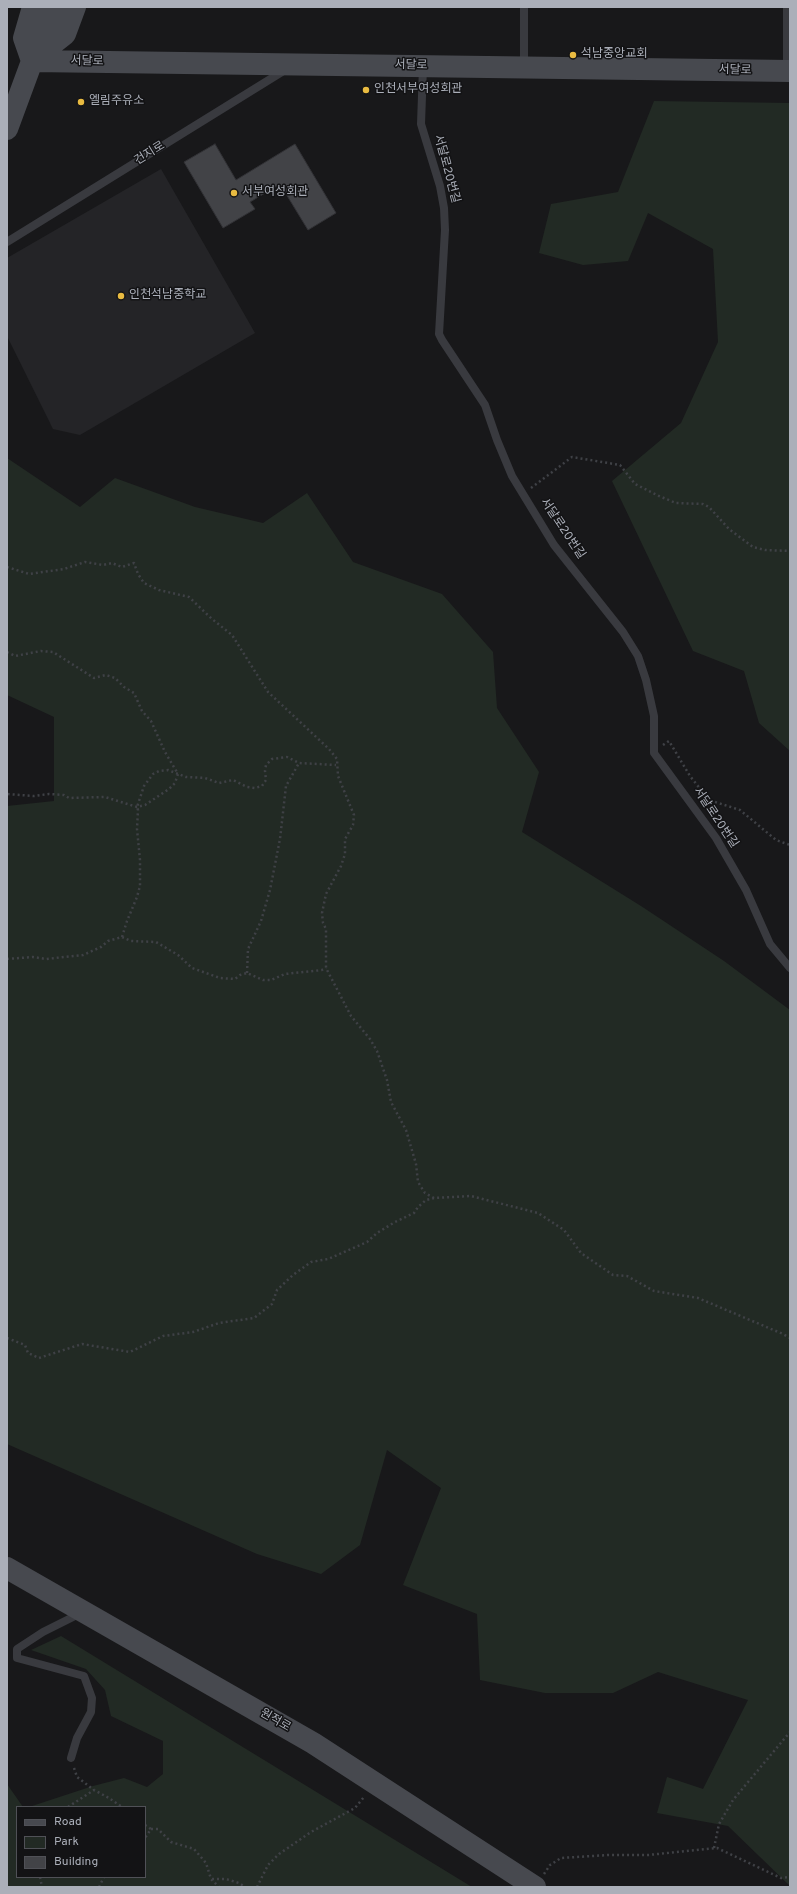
<!DOCTYPE html>
<meta charset="utf-8">
<style>
body{margin:0}
#map{position:relative;width:797px;height:1894px;overflow:hidden;background:#18181a;font-family:Overpass,sans-serif}
canvas{display:block}
.frame{position:absolute;inset:0;border:8px solid #abafb9;pointer-events:none}
.legend{position:absolute;left:16px;top:1806px;width:130px;height:72px;box-sizing:border-box;background:#131315;border:1px solid #505157;margin:0;padding:5px 7px;list-style:none;font-size:12px;color:#abafb9}
.legend li{display:flex;align-items:center;gap:8px;height:20px}
.legend b{width:20px;border:1px solid #505157}
</style>
<div id="map">
<canvas width="797" height="1894"></canvas>
<div class="frame"></div>
<ul class="legend">
<li><b style="height:5px;background:#47494f"></b>Road</li>
<li><b style="height:11px;background:#222a24"></b>Park</li>
<li><b style="height:11px;background:#424347"></b>Building</li>
</ul>
</div>
<script>
const c = document.querySelector('canvas').getContext('2d');
c.lineJoin = 'round';
function paint(path, color) {
  c.fillStyle = color;
  c.fill(path, 'evenodd');
}
function toPath(rows) {
  const path = new Path2D();
  for (const r of rows) {
    path.moveTo(r[0], r[1]);
    for (let i = 2; i < r.length; i += 2) path.lineTo(r[i], r[i + 1]);
  }
  return path;
}
function stroke(path, color, width, dash) {
  c.strokeStyle = color;
  c.lineWidth = width;
  c.lineCap = dash ? 'butt' : 'round';
  c.setLineDash(dash || []);
  c.stroke(path);
}
function label(font, color, halo, rows, align = 'center') {
  c.font = font + ' Overpass,"Noto Sans KR",sans-serif';
  c.lineWidth = 3;
  c.setLineDash([]);
  c.textBaseline = 'middle';
  c.strokeStyle = halo;
  c.fillStyle = color;
  for (const [text, x, y, turn = 0] of rows) {
    c.save();
    c.translate(x, y);
    c.rotate((+turn || 0) * Math.PI / 180);
    c.textAlign = isNaN(turn) ? turn : align;
    if (halo) c.strokeText(text, 0, 0);
    c.fillText(text, 0, 0);
    c.restore();
  }
}
paint(toPath([
 [161,169,255,333,80,435,53,429,7,336,7,258]
]), '#242427');
paint(toPath([
 [654,101,790,103,790,751,759,723,744,671,693,651,612,481,681,423,718,342,713,249,648,213,628,261,583,265,539,253,551,204,618,192],
 [7,458,80,507,115,478,195,507,263,523,307,493,353,562,442,594,493,652,497,708,539,772,522,832,641,906,724,961,790,1010,790,1886,728,1826,657,1813,667,1777,703,1789,748,1700,658,1672,613,1693,545,1693,480,1680,477,1614,403,1585,441,1488,387,1450,360,1545,321,1574,257,1554,7,1444,7,806,54,801,54,717,7,695],
 [61,1636,472,1887,7,1887,7,1784,23,1807,17,1807,17,1877,145,1877,145,1807,29,1807,93,1786,124,1778,147,1787,163,1774,163,1741,111,1716,105,1690,86,1669,31,1650]
]), '#222a24');
const building = toPath([
 [215,144,236,180,295,144,336,213,308,230,280,184,250,202,255,209,223,228,184,162,215,144]
]);
paint(building, '#424347');
stroke(building, '#323236', 1);
stroke(toPath([
 [531,488,572,457,620,465,635,484,659,496,676,503,703,504,709,507,729,529,753,547,765,550,790,551],
 [7,567,29,574,64,569,85,562,103,565,112,563,122,567,134,563,138,574,144,583,159,590,189,597,212,619,232,635,268,692,329,749,337,759,338,776,354,815,353,825,345,839,345,854,341,866,326,894,322,913,323,923,326,929,326,968,351,1016,370,1039,377,1051,387,1080,391,1102,406,1130,416,1164,418,1182,425,1193,434,1198],
 [7,652,15,656,41,651,53,652,94,678,106,675,115,678,124,687,134,693,142,711,151,721,165,752,178,774,175,783,169,789,145,805,137,807,105,797,69,798,64,795,49,794,34,796,7,794],
 [663,745,669,741,690,776,709,800,740,810,776,840,790,845],
 [122,937,127,921,137,897,140,886,140,860,137,829,138,810,137,807,144,786,153,774,159,771,168,770,186,777,205,778,219,783,233,780,247,787,255,788,262,786,266,780,265,771,266,765,272,759,287,757,299,763,336,765],
 [7,959,33,957,46,959,83,955,101,947,108,941,122,937,131,941,156,942,178,955,192,968,220,978,235,979,240,975,247,973,263,980,271,980,285,974,322,970,326,968],
 [247,973,248,949,261,921,270,890,280,839,286,786,299,763],
 [7,1338,25,1345,28,1353,39,1358,82,1344,130,1352,163,1336,193,1332,219,1323,254,1318,272,1304,277,1290,293,1275,311,1262,328,1259,367,1242,377,1233,395,1222,414,1213,418,1207,426,1200,434,1198,471,1196,538,1213,564,1230,581,1253,613,1275,627,1276,654,1291,698,1298,783,1334,790,1338],
 [74,1768,77,1777,94,1790,109,1798,122,1807],
 [68,1807,94,1790],
 [145,1825,151,1829,145,1838],
 [151,1829,158,1829,171,1842,194,1849,206,1863,211,1879,219,1887],
 [714,1848,719,1824,733,1800,790,1732],
 [544,1874,550,1865,561,1858,609,1855,648,1855,717,1848,781,1878,790,1877],
 [40,1877,42,1887],
 [212,1879,226,1879,239,1883,245,1887],
 [99,1887,104,1877],
 [257,1887,268,1865,279,1854,311,1832,355,1808,364,1797]
]), '#3f4146', 2.5, [2, 3]);
stroke(toPath([
 [524,7,524,67],
 [423,67,421,124,440,186,444,208,445,230,439,334,442,340,485,405,497,440,512,476,554,545,623,632,638,656,646,680,654,716,654,753,716,838,746,890,770,944,790,968],
 [787,70,787,7],
 [7,242,285,70],
 [71,1758,77,1738,91,1712,92,1698,84,1676,17,1658,17,1649,43,1632,81,1613]
]), '#393a3f', 8);
stroke(toPath([
 [32,60,65,34,75,7],
 [32,61,790,71],
 [32,61,24,38,33,7],
 [7,129,52,7],
 [7,1568,313,1743,535,1887]
]), '#47494f', 22);
for (const [x, y, r, color] of [
 [573,55,4,"#e9bb41"],
 [366,90,4,"#e9bb41"],
 [81,102,4,"#e9bb41"],
 [234,193,4,"#e9bb41"],
 [121,296,4,"#e9bb41"]
]) {
  const dot = new Path2D();
  dot.arc(x, y, r, 0, 2 * Math.PI);
  c.fillStyle = color;
  c.fill(dot);
  stroke(dot, '#131315', 1.5);
}
label('12px', '#abafb9', '#131315', [
 ["석남중앙교회",581,55],
 ["인천서부여성회관",374,90],
 ["엘림주유소",89,102],
 ["서부여성회관",242,193],
 ["인천석남중학교",129,296]
], 'left');
label('12px', '#abafb9', '#131315', [
 ["서달로",87,62,1],
 ["서달로",411,66,1],
 ["서달로",735,71,1],
 ["건지로",150,154,-32],
 ["서달로20번길",446,169,75],
 ["서달로20번길",562,529,56],
 ["서달로20번길",715,818,56],
 ["원적로",275,1721,30]
]);
</script>
